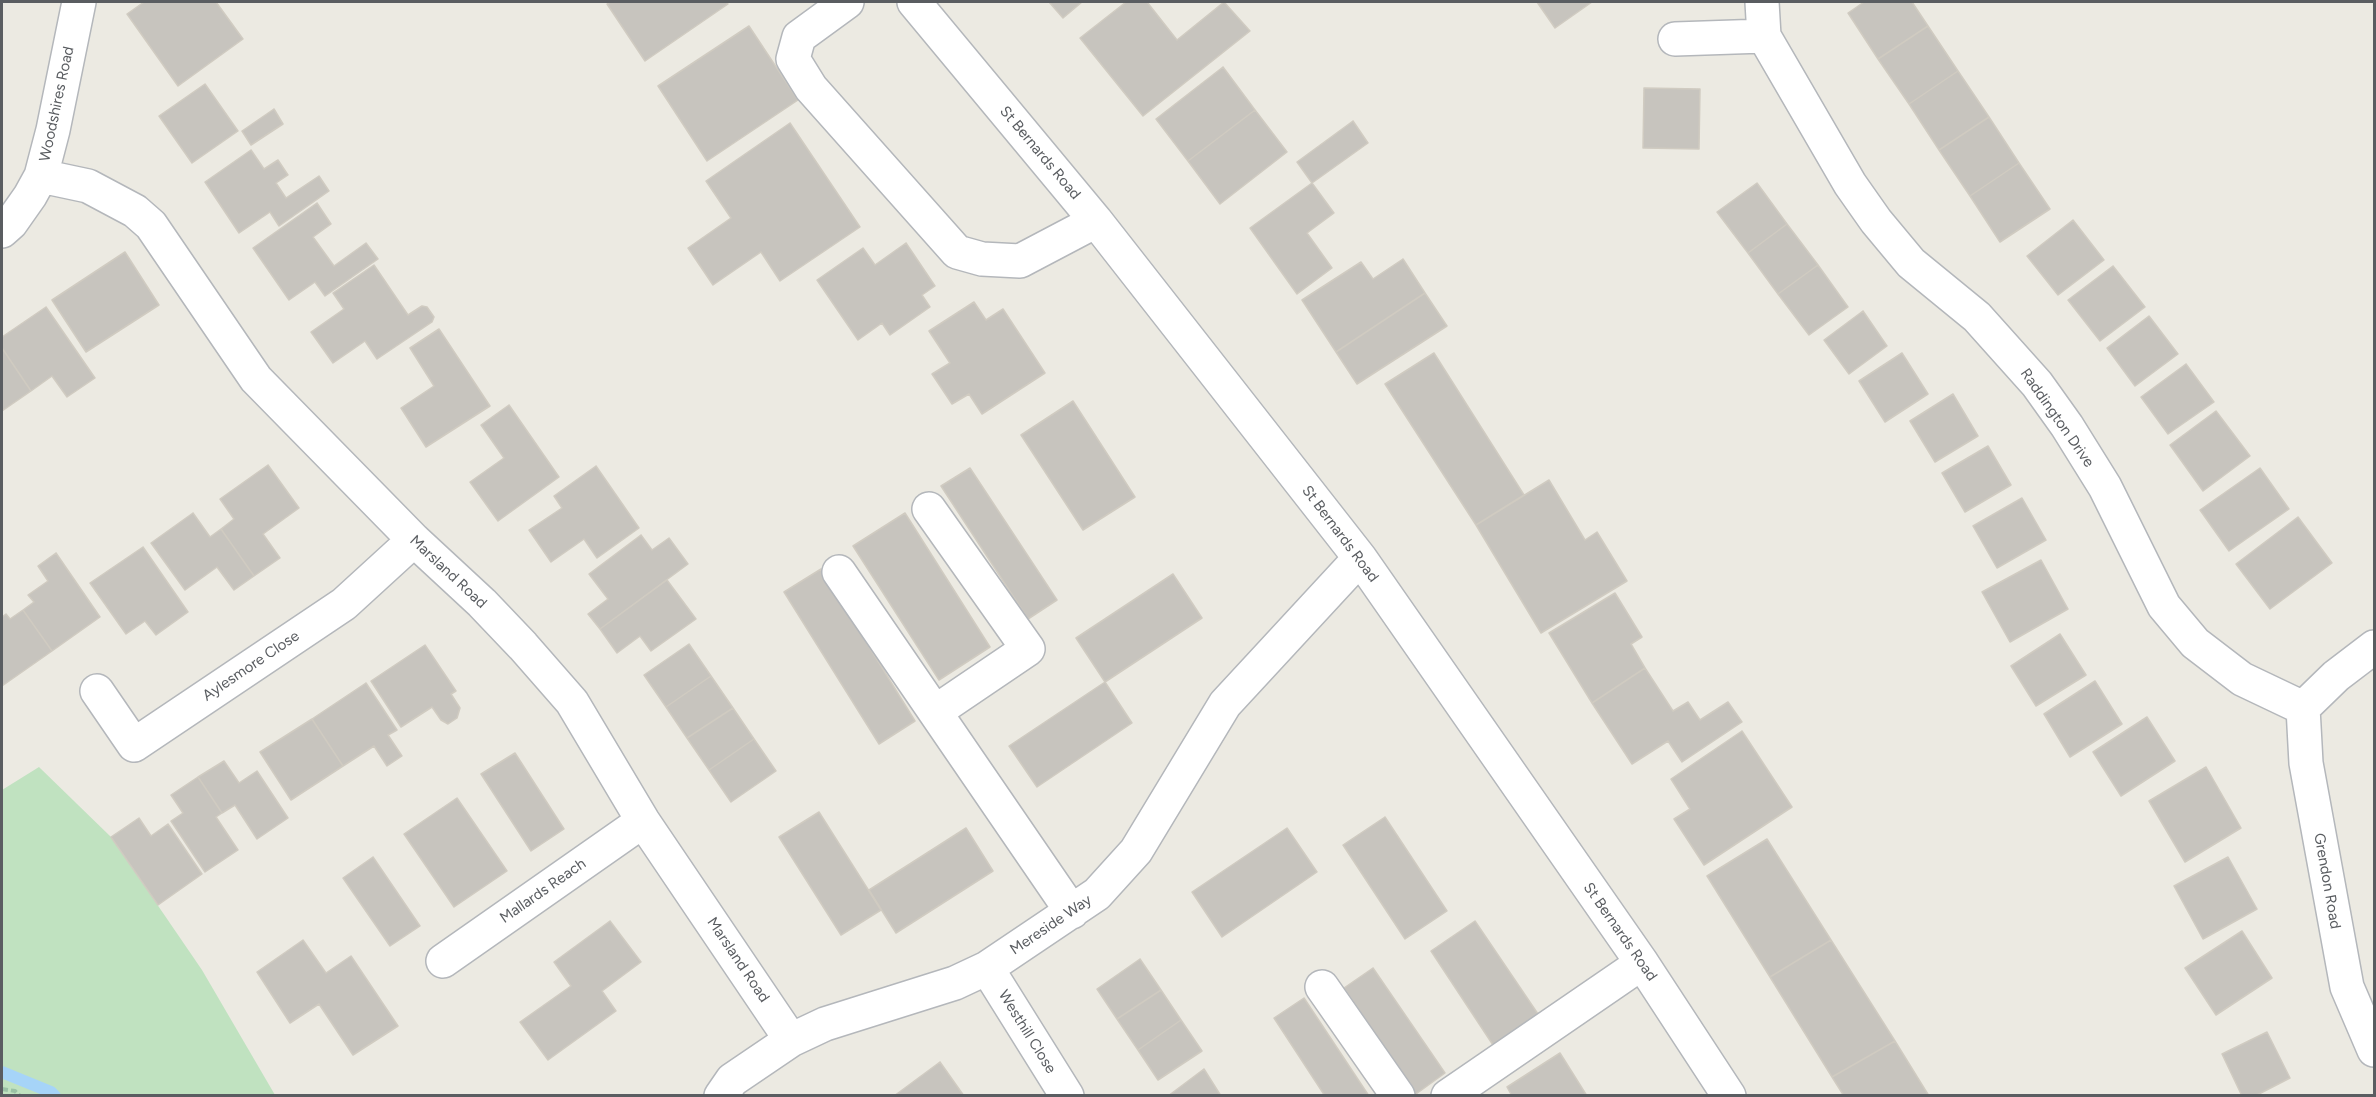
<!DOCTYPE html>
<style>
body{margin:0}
#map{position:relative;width:2376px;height:1097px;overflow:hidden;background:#eceae2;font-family:Figtree,sans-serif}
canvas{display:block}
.frame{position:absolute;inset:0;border:3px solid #5a5d61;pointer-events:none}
</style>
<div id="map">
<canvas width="2376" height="1097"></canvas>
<div class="frame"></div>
</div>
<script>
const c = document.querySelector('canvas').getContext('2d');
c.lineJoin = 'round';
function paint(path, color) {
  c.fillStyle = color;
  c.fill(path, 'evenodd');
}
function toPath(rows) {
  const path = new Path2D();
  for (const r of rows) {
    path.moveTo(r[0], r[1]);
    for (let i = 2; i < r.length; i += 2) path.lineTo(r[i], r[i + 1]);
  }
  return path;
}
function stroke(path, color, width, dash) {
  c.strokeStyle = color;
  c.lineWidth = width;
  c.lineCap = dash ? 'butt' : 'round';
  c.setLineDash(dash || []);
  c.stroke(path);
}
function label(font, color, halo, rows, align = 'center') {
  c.font = font + ' Figtree,sans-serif';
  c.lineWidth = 4.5;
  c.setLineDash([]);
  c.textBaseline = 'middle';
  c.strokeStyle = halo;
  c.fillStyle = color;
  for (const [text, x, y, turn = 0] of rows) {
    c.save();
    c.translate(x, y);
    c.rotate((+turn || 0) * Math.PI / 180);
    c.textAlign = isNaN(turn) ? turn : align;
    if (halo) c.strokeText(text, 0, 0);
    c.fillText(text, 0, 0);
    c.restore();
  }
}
paint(toPath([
 [39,767,111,837,202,970,275,1095,2,1096,2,790]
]), '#c0e2c0');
stroke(toPath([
 [2,1072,51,1092,55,1096]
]), '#a6d4f8', 12);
const building = toPath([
 [144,2,216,2,243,39,178,86,127,14,144,2],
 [610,2,726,2,728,4,645,61,607,4,610,2],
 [1049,2,1082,2,1063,18,1049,2],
 [1126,2,1147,2,1177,40,1224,2,1250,31,1143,116,1080,38,1126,2],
 [1537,2,1592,2,1555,28,1537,2],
 [1864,2,1912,2,1928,26,1878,59,1848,13,1864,2],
 [749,26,798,100,707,161,658,86,749,26],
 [1928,26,1958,71,1909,104,1878,59,1928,26],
 [1223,67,1255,110,1188,161,1156,119,1223,67],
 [1958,71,1989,117,1939,150,1909,104,1958,71],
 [205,84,238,131,192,163,159,116,205,84],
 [1644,88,1700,89,1699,149,1643,148,1644,88],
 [274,109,283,124,251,145,242,131,274,109],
 [1255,110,1287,152,1220,204,1188,161,1255,110],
 [1989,117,2019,163,1970,196,1939,150,1989,117],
 [1353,121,1368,143,1312,183,1297,162,1353,121],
 [790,123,860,227,780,281,761,252,713,285,688,248,731,218,706,181,790,123],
 [251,150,264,169,278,160,288,175,276,183,286,198,319,176,329,191,279,226,270,212,239,233,205,182,251,150],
 [2019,163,2050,209,2000,242,1970,196,2019,163],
 [1312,183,1334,213,1307,233,1332,268,1297,294,1250,228,1312,183],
 [1757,183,1787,224,1748,253,1717,212,1757,183],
 [317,203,331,224,313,237,334,266,366,243,378,259,325,296,315,282,289,300,253,248,317,203],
 [2073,220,2104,260,2058,295,2027,256,2073,220],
 [1787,224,1818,265,1778,294,1748,253,1787,224],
 [906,243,935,286,922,295,930,307,890,335,882,323,858,340,817,280,863,248,875,265,906,243],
 [125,252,159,305,86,352,52,300,125,252],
 [1403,259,1425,293,1336,352,1302,300,1361,262,1373,279,1403,259],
 [374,265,408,315,422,306,427,307,434,317,432,322,377,359,365,341,333,363,311,332,344,309,333,293,374,265],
 [1818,265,1848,307,1809,335,1778,294,1818,265],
 [2113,266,2145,307,2100,341,2068,300,2113,266],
 [1425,293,1447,326,1357,384,1336,352,1425,293],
 [974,302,986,320,1003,309,1045,373,982,414,969,394,952,404,932,374,950,363,929,331,974,302],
 [46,307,95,378,67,397,52,376,31,391,2,348,2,337,46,307],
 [1863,311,1887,346,1849,374,1824,340,1863,311],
 [2149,316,2178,354,2135,386,2107,348,2149,316],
 [439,329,490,406,426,447,401,408,434,386,410,348,439,329],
 [2,348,31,391,2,411,2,348],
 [1434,353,1524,495,1476,525,1385,384,1434,353],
 [1902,353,1928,394,1885,422,1859,381,1902,353],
 [2186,364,2214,402,2168,434,2141,397,2186,364],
 [1953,394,1978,436,1935,462,1910,421,1953,394],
 [1073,401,1135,497,1083,530,1021,435,1073,401],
 [509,405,559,477,498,521,470,482,504,458,481,425,509,405],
 [2216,411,2250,456,2203,491,2170,445,2216,411],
 [1988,446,2011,485,1965,512,1942,473,1988,446],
 [268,465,299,508,263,534,280,558,254,576,221,529,234,519,220,499,268,465],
 [596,466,639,528,597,558,584,539,551,562,529,530,562,508,554,496,596,466],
 [970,468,1057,600,1028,619,941,486,970,468],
 [2260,468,2289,509,2229,551,2200,510,2260,468],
 [1549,480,1585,540,1597,532,1627,581,1541,633,1476,525,1549,480],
 [2022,498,2046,540,1997,568,1973,526,2022,498],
 [193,513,210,537,221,529,254,576,234,590,217,567,185,590,151,543,193,513],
 [905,513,990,647,939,680,853,546,905,513],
 [2298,517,2332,563,2270,609,2236,564,2298,517],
 [641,535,652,550,669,538,688,564,600,629,588,614,608,599,589,574,641,535],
 [143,547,188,612,156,635,145,621,126,634,90,583,143,547],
 [56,553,100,617,52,651,23,610,34,602,28,595,48,581,38,566,56,553],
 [2041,560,2068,609,2010,642,1982,592,2041,560],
 [821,569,915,721,879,744,784,592,821,569],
 [1173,574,1202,618,1105,682,1076,638,1173,574],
 [667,580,696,619,651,651,640,636,617,653,600,629,667,580],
 [1615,593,1642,637,1631,644,1645,668,1592,703,1549,633,1615,593],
 [23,610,52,651,2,686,2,617,6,614,10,619,23,610],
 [2060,634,2086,675,2036,706,2011,666,2060,634],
 [689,644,711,676,666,707,644,675,689,644],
 [425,645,456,691,451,694,460,708,457,718,448,724,441,720,432,707,401,727,371,681,425,645],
 [1645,668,1673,711,1688,702,1700,720,1728,702,1742,722,1682,762,1668,741,1632,764,1592,703,1645,668],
 [711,676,733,708,687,738,666,707,711,676],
 [2095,681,2122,724,2070,757,2044,714,2095,681],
 [1105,682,1132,723,1037,787,1009,746,1105,682],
 [366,683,397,730,388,735,402,756,387,766,374,746,343,766,312,719,366,683],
 [733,708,754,739,709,770,687,738,733,708],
 [2147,717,2175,761,2121,796,2093,752,2147,717],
 [312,719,343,766,291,800,260,752,312,719],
 [1742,731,1792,807,1704,865,1674,819,1690,809,1671,779,1742,731],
 [754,739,776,771,731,802,709,770,754,739],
 [515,753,564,829,531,851,481,774,515,753],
 [224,761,239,783,257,771,288,818,257,839,235,805,222,813,198,777,224,761],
 [2206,767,2241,828,2185,862,2149,801,2206,767],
 [198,777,222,813,216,817,238,850,205,872,171,821,183,813,171,795,198,777],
 [457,798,507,871,454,907,404,834,457,798],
 [819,812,881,910,841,935,779,837,819,812],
 [1385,817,1447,911,1405,939,1343,845,1385,817],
 [139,818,151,836,168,824,202,874,158,905,111,837,139,818],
 [966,828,993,871,896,933,869,890,966,828],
 [1287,828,1317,872,1222,937,1192,892,1287,828],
 [1767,839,1831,940,1770,977,1707,876,1767,839],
 [373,857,420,926,390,946,343,878,373,857],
 [2228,857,2257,909,2203,939,2174,886,2228,857],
 [610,921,641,962,602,991,616,1011,548,1060,520,1022,571,986,554,962,610,921],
 [1475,921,1538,1014,1493,1045,1431,951,1475,921],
 [2242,931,2272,978,2216,1015,2185,968,2242,931],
 [303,940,326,973,351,956,398,1026,353,1055,319,1004,290,1023,257,972,303,940],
 [1831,940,1895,1041,1832,1077,1770,977,1831,940],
 [1140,959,1161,990,1117,1019,1097,989,1140,959],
 [1373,968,1445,1073,1416,1094,1344,988,1373,968],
 [1161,990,1181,1020,1138,1050,1117,1019,1161,990],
 [1304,998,1369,1096,1325,1096,1274,1018,1304,998],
 [1181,1020,1202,1051,1158,1080,1138,1050,1181,1020],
 [2267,1032,2290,1078,2255,1096,2242,1096,2222,1054,2267,1032],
 [1895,1041,1929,1096,1844,1096,1832,1077,1895,1041],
 [1560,1053,1587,1096,1512,1096,1507,1087,1560,1053],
 [940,1062,964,1096,894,1096,940,1062],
 [1204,1069,1221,1096,1168,1096,1204,1069]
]);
paint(building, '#c7c4be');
stroke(building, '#d0cbc1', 1.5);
const minor = toPath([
 [847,2,799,37,793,59,811,88,957,252,982,259,1020,261,1096,221],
 [914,2,1096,221,1360,558,1642,963,1729,1096],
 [1764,36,1850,184,1876,221,1911,263,1977,317,2037,384,2067,426,2105,487,2164,606,2195,643,2242,679,2303,708,2336,676,2374,647],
 [1675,39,1764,36,1762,2],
 [41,176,88,186,135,211,151,225,256,379,414,540,482,603,523,646,572,702,643,821,791,1040],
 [2,231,11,223,30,196,41,176,53,130,79,2],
 [929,509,1028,649,935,712],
 [839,572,1072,912],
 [97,691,134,745,344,604,414,540],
 [2303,708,2306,763,2347,987,2374,1050],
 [443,961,643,821],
 [987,968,1067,1096],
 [1322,987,1398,1096],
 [721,1096,732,1080,791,1040,825,1024,955,983,987,968,1097,894,1136,851,1225,704,1360,558],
 [1448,1096,1642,963]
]);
stroke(minor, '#b4b7bb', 36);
stroke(toPath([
 [2,1089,15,1091,20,1096]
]), '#9ac2a5', 4, [6, 3]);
stroke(minor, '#fff', 33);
label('15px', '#5a5d61', '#fff', [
 ["Woodshires Road",57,104,-78],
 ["St Bernards Road",1040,153,50],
 ["Raddington Drive",2057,418,55],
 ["St Bernards Road",1340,534,53],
 ["Marsland Road",448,572,43],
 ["Aylesmore Close",251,666,-34],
 ["Grendon Road",2327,881,80],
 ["Mallards Reach",543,891,-35],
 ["Mereside Way",1051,925,-34],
 ["St Bernards Road",1620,932,55],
 ["Marsland Road",738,960,56],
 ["Westhill Close",1027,1032,58]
]);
</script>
